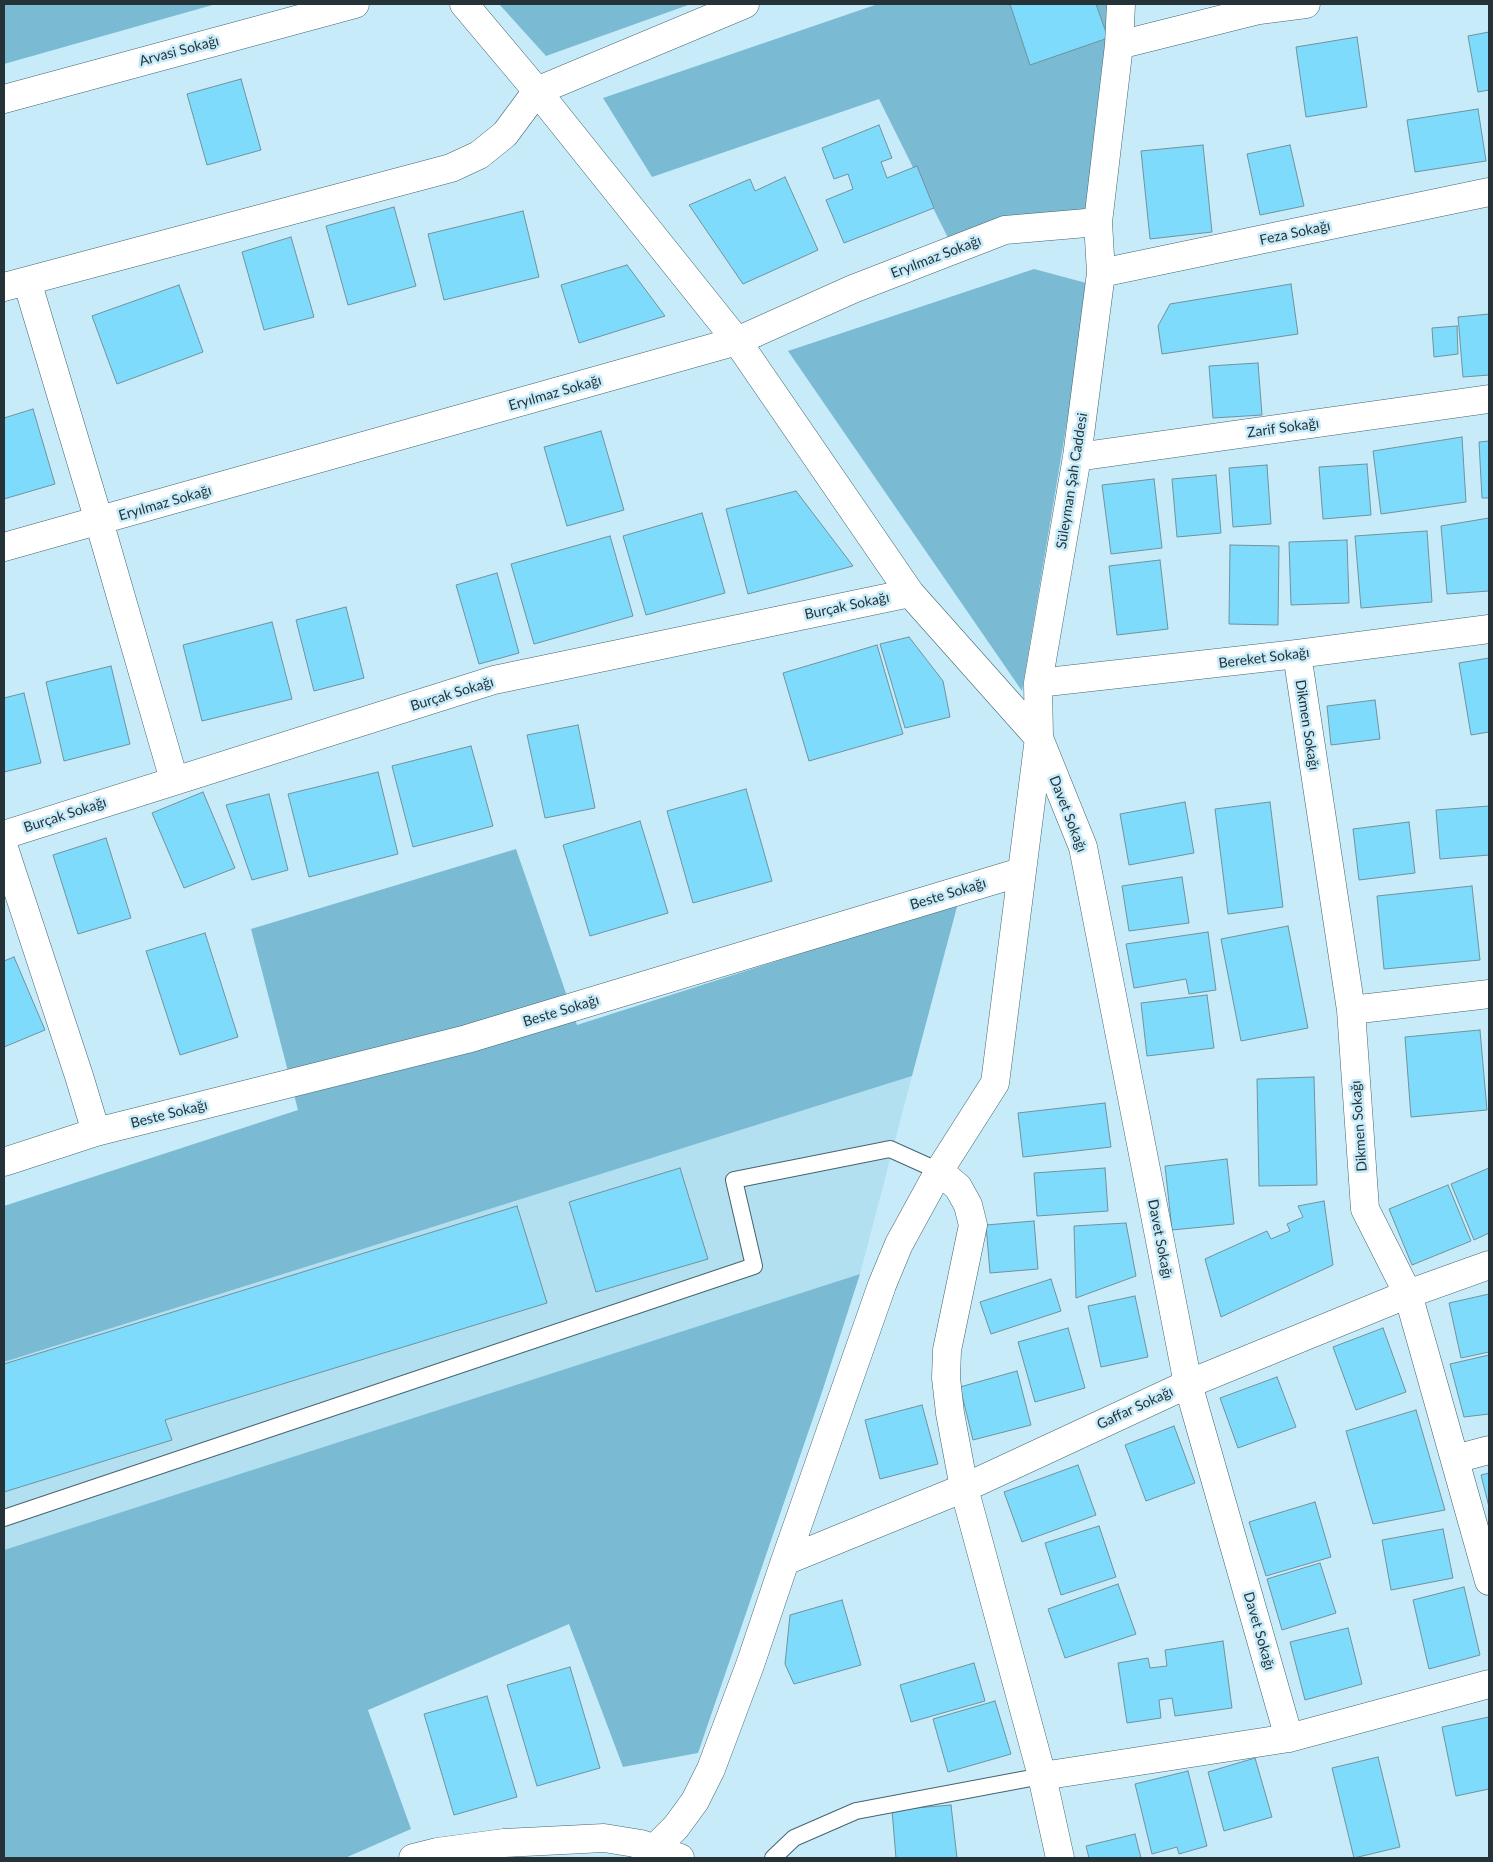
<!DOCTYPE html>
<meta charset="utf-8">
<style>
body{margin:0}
#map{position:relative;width:1493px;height:1862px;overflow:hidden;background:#c7ebf9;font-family:Lato,sans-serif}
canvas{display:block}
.frame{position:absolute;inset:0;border:5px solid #253339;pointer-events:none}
</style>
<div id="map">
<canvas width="1493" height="1862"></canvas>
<div class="frame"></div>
</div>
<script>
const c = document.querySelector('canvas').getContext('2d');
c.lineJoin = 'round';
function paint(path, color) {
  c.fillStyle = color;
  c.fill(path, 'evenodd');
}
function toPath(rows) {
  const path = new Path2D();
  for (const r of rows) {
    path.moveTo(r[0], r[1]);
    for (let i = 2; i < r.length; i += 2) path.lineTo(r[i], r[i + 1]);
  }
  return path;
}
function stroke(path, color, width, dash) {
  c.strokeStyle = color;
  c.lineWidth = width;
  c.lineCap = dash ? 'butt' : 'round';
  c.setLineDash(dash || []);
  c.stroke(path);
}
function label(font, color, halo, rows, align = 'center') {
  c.font = font + ' Lato,sans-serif';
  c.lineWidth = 5;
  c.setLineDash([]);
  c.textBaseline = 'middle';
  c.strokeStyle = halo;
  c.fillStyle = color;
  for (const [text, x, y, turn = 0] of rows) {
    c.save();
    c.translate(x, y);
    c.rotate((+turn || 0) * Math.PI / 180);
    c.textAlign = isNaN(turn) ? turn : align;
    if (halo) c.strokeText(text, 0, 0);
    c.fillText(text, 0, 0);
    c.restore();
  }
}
paint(toPath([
 [912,1076,860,1274,4,1550,4,1362]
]), '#b3e0f1');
paint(toPath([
 [4,4,216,4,4,64],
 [499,4,691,4,546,56],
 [878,4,1112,4,1094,223,954,250,879,99,652,177,603,98],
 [1034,269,1090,284,1022,691,788,351],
 [516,849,577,1025,958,903,912,1076,4,1362,4,1206,298,1110,251,929],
 [860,1274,822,1392,698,1753,623,1767,569,1624,368,1710,411,1829,345,1858,4,1858,4,1550]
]), '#7abbd3');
const building = toPath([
 [1010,4,1096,4,1108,38,1030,65,1010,4],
 [1489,32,1489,90,1478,92,1468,36,1489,32],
 [1357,37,1367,107,1306,117,1296,47,1357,37],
 [241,79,261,150,207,165,187,94,241,79],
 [1478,109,1486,161,1415,172,1407,120,1478,109],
 [879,125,892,158,881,162,887,178,917,166,934,208,844,243,826,200,853,189,848,174,834,179,822,148,879,125],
 [1203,145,1212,232,1150,239,1141,151,1203,145],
 [1290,145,1304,206,1260,215,1247,154,1290,145],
 [785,177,818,250,743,284,689,205,750,179,755,191,785,177],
 [394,207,416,286,348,305,326,226,394,207],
 [523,211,539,277,444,300,428,234,523,211],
 [291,237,314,317,264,330,242,252,291,237],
 [627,265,665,316,579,343,561,285,627,265],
 [1291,284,1298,334,1162,354,1158,326,1170,304,1291,284],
 [179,285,203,352,117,384,92,316,179,285],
 [1489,314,1489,375,1463,377,1458,317,1489,314],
 [1457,326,1458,354,1434,357,1432,328,1457,326],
 [1258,363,1262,415,1213,418,1209,366,1258,363],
 [33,409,55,484,4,499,4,418,33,409],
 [601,431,624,510,567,526,544,447,601,431],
 [1462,437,1466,502,1381,514,1373,451,1462,437],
 [1489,441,1489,498,1482,498,1479,442,1489,441],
 [1367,464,1371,515,1323,519,1319,467,1367,464],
 [1267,465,1271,524,1233,527,1229,468,1267,465],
 [1216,475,1221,533,1177,537,1172,479,1216,475],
 [1154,479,1162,548,1111,554,1102,485,1154,479],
 [796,491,853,566,748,594,726,509,796,491],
 [702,513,725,593,646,615,623,536,702,513],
 [1489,518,1489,591,1447,594,1441,526,1489,518],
 [1427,531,1432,602,1361,608,1355,536,1427,531],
 [610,536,633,616,534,644,511,564,610,536],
 [1347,540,1349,603,1291,605,1289,542,1347,540],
 [1230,545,1279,546,1278,625,1229,624,1230,545],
 [1160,560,1168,629,1117,635,1109,566,1160,560],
 [497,573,519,653,479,664,456,585,497,573],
 [346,607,364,678,314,691,296,620,346,607],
 [272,622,292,699,202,721,183,645,272,622],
 [909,637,943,681,950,717,905,728,880,644,909,637],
 [877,645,903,734,809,761,783,673,877,645],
 [1489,658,1489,732,1471,735,1459,663,1489,658],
 [111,666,130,744,64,761,46,682,111,666],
 [24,693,41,763,4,772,4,698,24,693],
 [1375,700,1380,739,1331,745,1327,706,1375,700],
 [578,725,595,808,545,818,527,735,578,725],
 [471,746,493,826,413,847,392,766,471,746],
 [378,772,398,854,309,877,288,794,378,772],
 [746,789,772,881,693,903,667,811,746,789],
 [203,792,235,868,184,888,152,813,203,792],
 [269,794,288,870,252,880,226,805,269,794],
 [1185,802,1194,853,1129,865,1120,814,1185,802],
 [1270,802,1283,907,1228,914,1215,809,1270,802],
 [1489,806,1489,855,1440,859,1436,810,1489,806],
 [640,821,668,913,590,936,563,845,640,821],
 [1409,822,1415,873,1359,880,1353,829,1409,822],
 [106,838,131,918,78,934,53,855,106,838],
 [1182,877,1189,923,1129,931,1122,886,1182,877],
 [1472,886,1480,960,1384,969,1377,896,1472,886],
 [1288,926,1308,1028,1241,1041,1221,939,1288,926],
 [1208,932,1216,990,1189,994,1186,979,1134,988,1126,944,1208,932],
 [205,933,238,1037,180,1055,146,951,205,933],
 [14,957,45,1030,4,1047,4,961,14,957],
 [1207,995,1214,1048,1147,1056,1141,1003,1207,995],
 [1480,1030,1487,1110,1411,1117,1405,1037,1480,1030],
 [1314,1077,1317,1185,1259,1186,1257,1079,1314,1077],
 [1105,1103,1111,1147,1023,1157,1018,1113,1105,1103],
 [1227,1159,1234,1224,1172,1230,1165,1166,1227,1159],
 [680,1168,708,1259,596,1292,569,1202,680,1168],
 [1105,1168,1108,1211,1037,1216,1034,1173,1105,1168],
 [1489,1168,1489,1233,1474,1240,1451,1184,1489,1168],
 [1448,1185,1471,1241,1412,1265,1389,1209,1448,1185],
 [1324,1201,1333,1265,1221,1317,1205,1259,1267,1231,1271,1239,1290,1231,1287,1224,1303,1217,1298,1206,1324,1201],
 [517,1206,547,1303,165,1420,172,1440,4,1492,4,1364,517,1206],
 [1034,1221,1038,1269,990,1273,986,1225,1034,1221],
 [1126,1223,1136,1276,1076,1298,1074,1226,1126,1223],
 [1051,1279,1061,1311,991,1334,980,1302,1051,1279],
 [1489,1294,1489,1352,1461,1358,1449,1303,1489,1294],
 [1135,1296,1148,1357,1101,1367,1088,1306,1135,1296],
 [1068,1328,1085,1388,1035,1402,1018,1342,1068,1328],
 [1383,1328,1406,1392,1356,1410,1333,1347,1383,1328],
 [1489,1355,1489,1414,1464,1417,1450,1364,1489,1355],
 [1017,1371,1031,1425,973,1440,960,1387,1017,1371],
 [1277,1377,1296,1427,1238,1448,1220,1398,1277,1377],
 [922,1405,938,1464,880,1479,865,1420,922,1405],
 [1416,1410,1445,1510,1373,1524,1346,1431,1416,1410],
 [1174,1426,1195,1483,1146,1501,1125,1445,1174,1426],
 [1078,1465,1096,1515,1022,1542,1004,1492,1078,1465],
 [1489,1473,1489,1507,1481,1475,1489,1473],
 [1315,1502,1331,1557,1266,1576,1249,1522,1315,1502],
 [1099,1526,1116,1577,1061,1595,1045,1543,1099,1526],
 [1443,1529,1453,1578,1391,1590,1382,1540,1443,1529],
 [1320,1563,1336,1613,1282,1630,1267,1579,1320,1563],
 [1118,1584,1136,1634,1065,1658,1048,1609,1118,1584],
 [1464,1587,1480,1655,1429,1669,1413,1600,1464,1587],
 [842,1600,861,1665,794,1684,785,1664,790,1615,842,1600],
 [1348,1628,1362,1684,1305,1700,1290,1642,1348,1628],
 [1223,1641,1232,1708,1175,1716,1172,1698,1159,1700,1161,1718,1127,1723,1118,1663,1148,1658,1150,1668,1167,1666,1165,1650,1223,1641],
 [974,1663,985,1701,911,1722,900,1685,974,1663],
 [570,1667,600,1768,537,1786,507,1685,570,1667],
 [487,1696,517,1797,454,1815,424,1714,487,1696],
 [995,1701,1011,1754,948,1772,933,1719,995,1701],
 [1489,1717,1489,1789,1456,1796,1442,1727,1489,1717],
 [1378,1757,1400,1847,1354,1858,1332,1768,1378,1757],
 [1255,1758,1272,1817,1224,1831,1208,1772,1255,1758],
 [1188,1771,1207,1846,1179,1854,1177,1847,1152,1854,1135,1784,1188,1771],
 [951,1805,957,1858,896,1858,892,1810,951,1805],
 [1135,1834,1141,1858,1089,1858,1086,1846,1135,1834]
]);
paint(building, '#7fdbfb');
stroke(building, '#70929e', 1);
const lane = toPath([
 [4,1518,754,1266,734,1180,890,1149,939,1171],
 [773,1858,794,1838,856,1811,1042,1776]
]);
const street = toPath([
 [464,4,537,91,745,4],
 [1119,45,1259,10,1306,4],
 [4,99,355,4],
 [1101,273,1489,192],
 [27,281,99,521,174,780],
 [4,287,451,168,479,155,505,134,537,91,737,341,910,593,1039,738,1083,847,1188,1384,1289,1738],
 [1077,457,1489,399],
 [4,547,737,341,853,289,1005,230,1098,222],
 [1297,654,1351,1010,1365,1209,1408,1294,1489,1581],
 [1038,683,1297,654,1489,629],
 [4,835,494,680,910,593],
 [4,848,79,1076,96,1132,4,1162],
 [1351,1010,1489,994],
 [96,1132,467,1039,1021,872],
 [939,1171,958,1187,968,1205,973,1225,947,1350,946,1378,950,1413,964,1488,1042,1776,1060,1858],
 [1455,1459,1489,1450],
 [785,1561,964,1488,1188,1384,1408,1294,1489,1265],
 [1042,1776,1289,1738,1489,1684],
 [413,1858,437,1852,504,1843,604,1838,641,1844,680,1858],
 [645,1858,676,1827,695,1801,711,1769,750,1665,785,1561,882,1285,899,1244,939,1171,995,1083,1039,738,1038,683,1077,457,1101,273,1098,222,1119,45,1121,4]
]);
stroke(lane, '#446570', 18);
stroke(street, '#446570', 29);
stroke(lane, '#fff', 16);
stroke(street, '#fff', 28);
label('14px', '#253339', '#c7ebf9', [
 ["Arvasi Sokağı",179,51,-15],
 ["Feza Sokağı",1295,233,-12],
 ["Eryılmaz Sokağı",936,257,-21],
 ["Eryılmaz Sokağı",555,393,-16],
 ["Zarif Sokağı",1283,428,-8],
 ["Süleyman Şah Caddesi",1072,481,-81],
 ["Eryılmaz Sokağı",165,503,-16],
 ["Burçak Sokağı",847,606,-12],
 ["Bereket Sokağı",1264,658,-7],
 ["Burçak Sokağı",452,694,-17],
 ["Dikmen Sokağı",1307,725,81],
 ["Davet Sokağı",1068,814,69],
 ["Burçak Sokağı",65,815,-18],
 ["Beste Sokağı",948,894,-17],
 ["Beste Sokağı",561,1011,-17],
 ["Beste Sokağı",169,1114,-14],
 ["Dikmen Sokağı",1359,1126,-94],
 ["Davet Sokağı",1160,1239,79],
 ["Gaffar Sokağı",1135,1408,-25],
 ["Davet Sokağı",1259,1631,74]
]);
</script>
